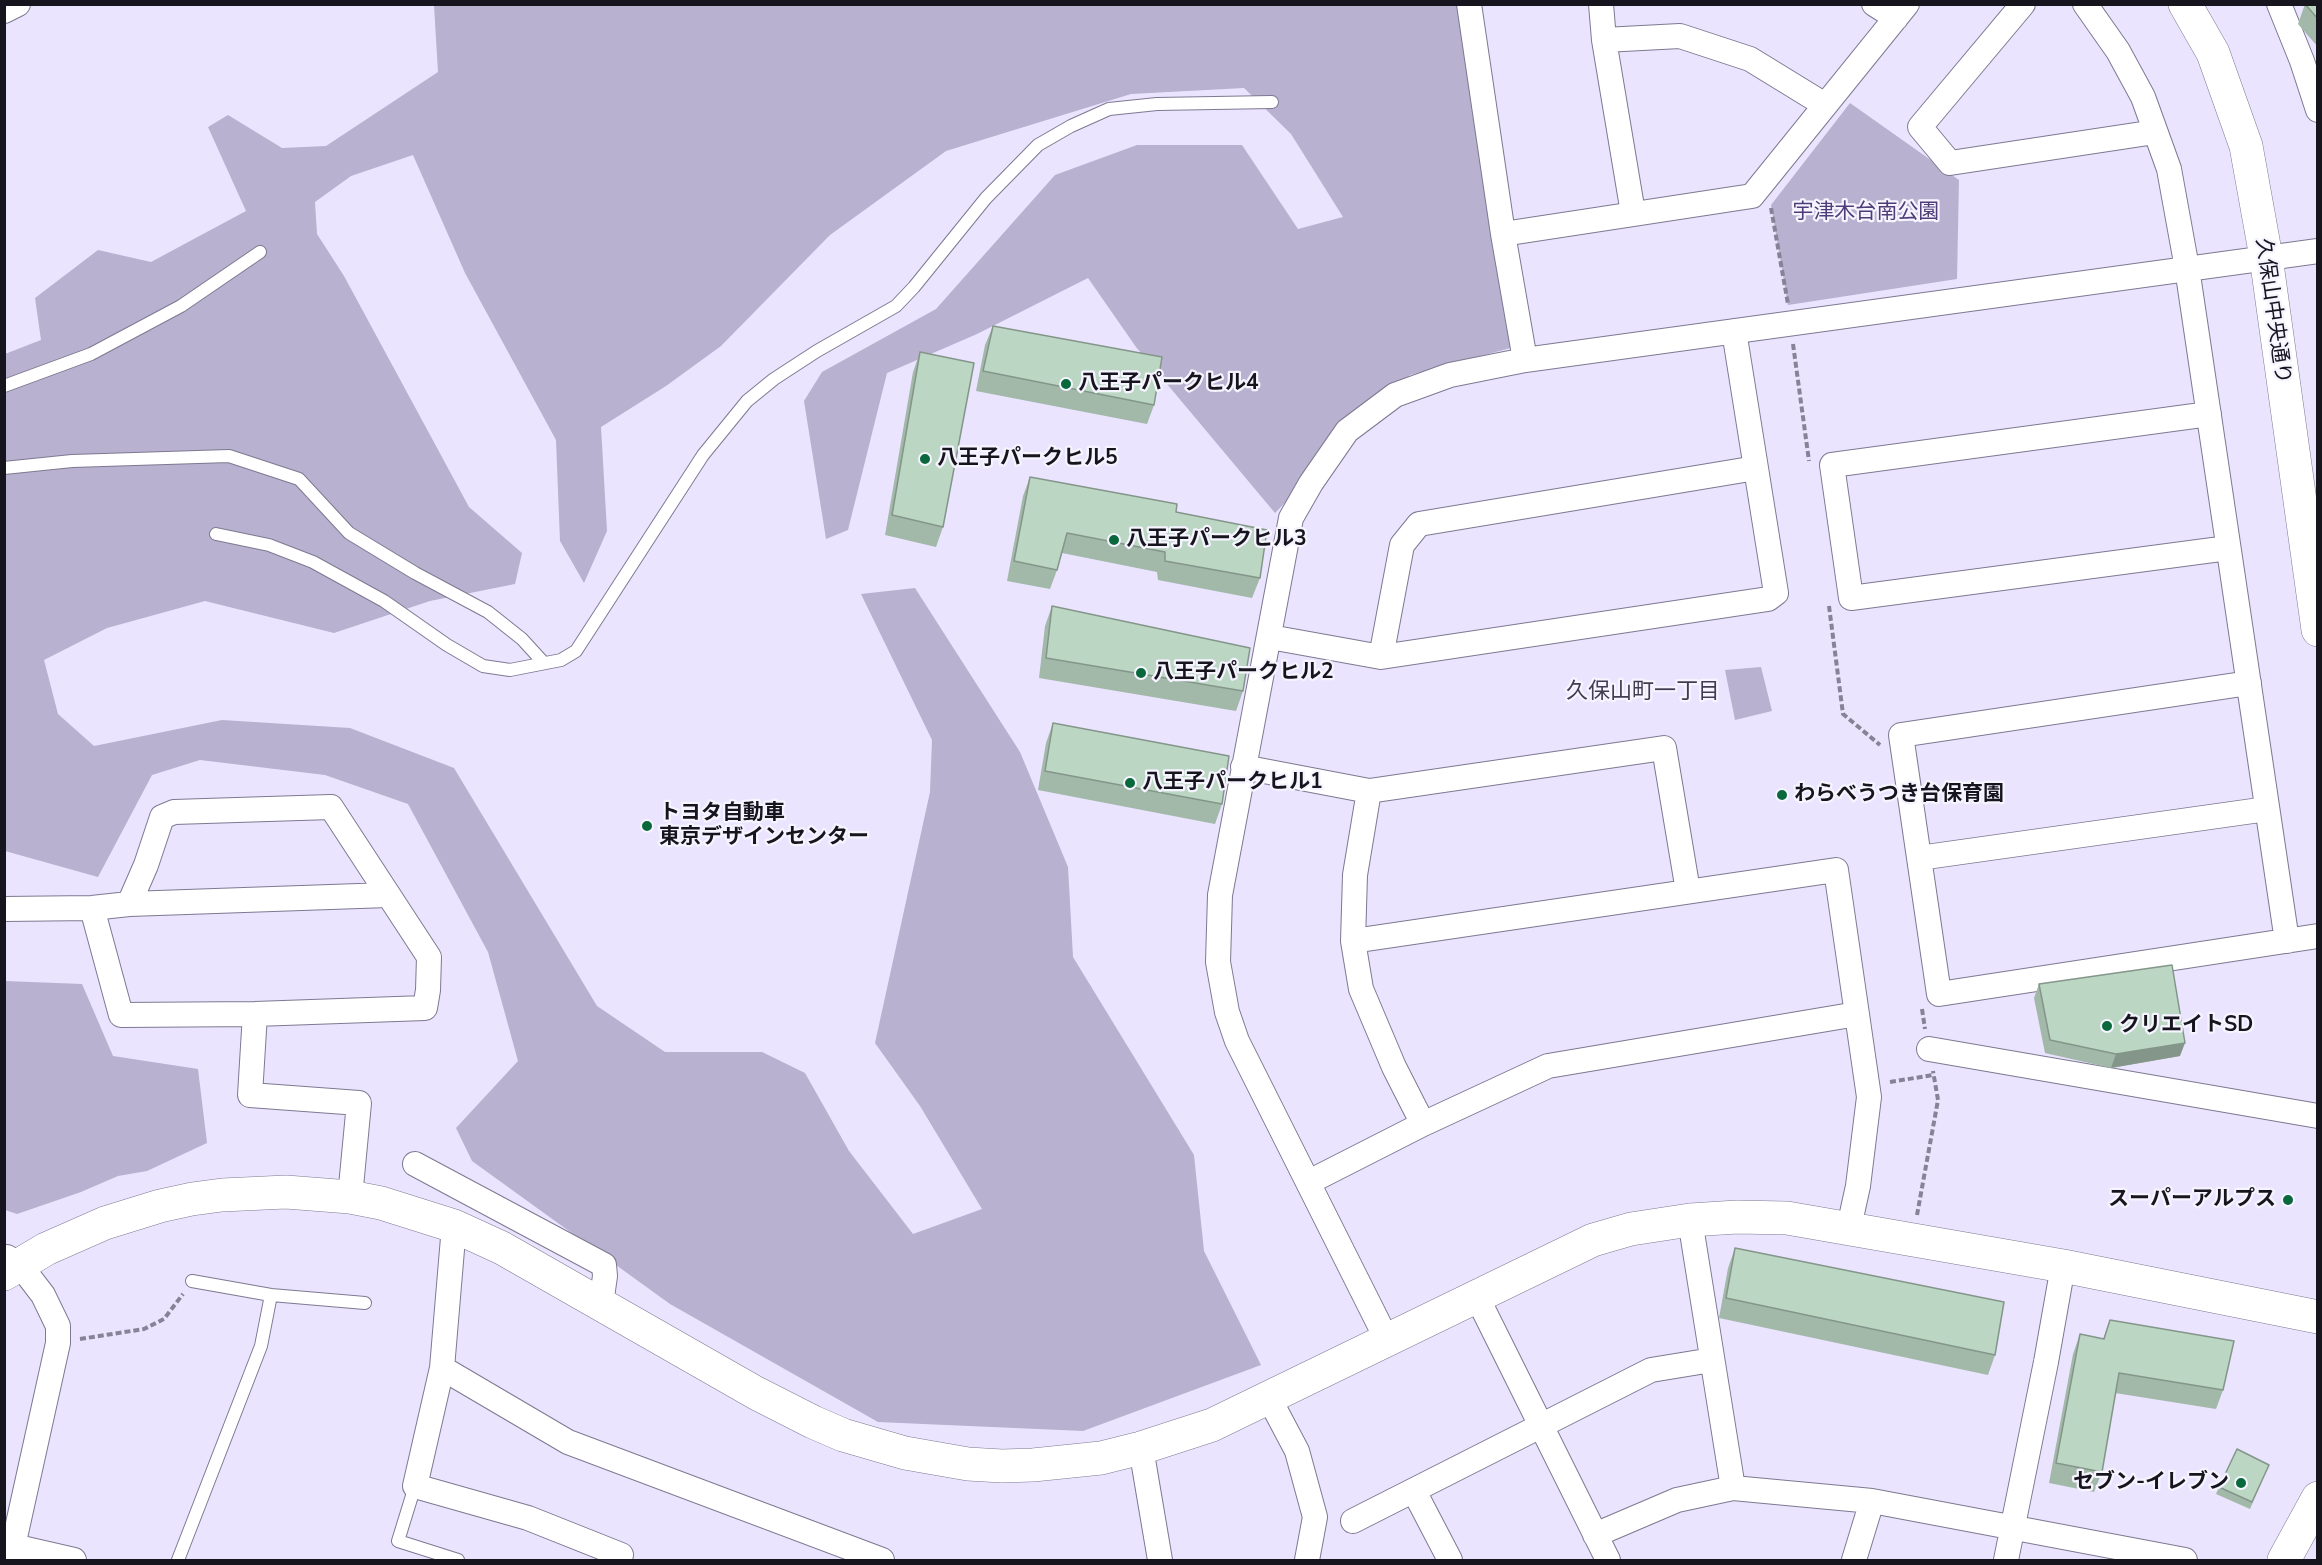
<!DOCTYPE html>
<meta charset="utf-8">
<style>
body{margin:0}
#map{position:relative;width:2322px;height:1565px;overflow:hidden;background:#eae4ff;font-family:"Nunito Sans",sans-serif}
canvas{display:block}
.frame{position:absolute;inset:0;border:6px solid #16141d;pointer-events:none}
</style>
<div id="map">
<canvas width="2322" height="1565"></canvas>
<div class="frame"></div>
</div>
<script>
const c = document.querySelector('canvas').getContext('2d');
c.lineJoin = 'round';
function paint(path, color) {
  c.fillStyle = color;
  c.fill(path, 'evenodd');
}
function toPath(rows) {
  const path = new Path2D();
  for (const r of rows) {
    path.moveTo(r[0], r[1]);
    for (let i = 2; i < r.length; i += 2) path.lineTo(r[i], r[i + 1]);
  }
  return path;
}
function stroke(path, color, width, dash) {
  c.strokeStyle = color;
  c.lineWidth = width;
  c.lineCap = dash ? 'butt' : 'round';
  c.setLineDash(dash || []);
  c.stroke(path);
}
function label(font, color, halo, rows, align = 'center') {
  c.font = font + ' "Nunito Sans","Noto Sans JP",sans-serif';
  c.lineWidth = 4.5;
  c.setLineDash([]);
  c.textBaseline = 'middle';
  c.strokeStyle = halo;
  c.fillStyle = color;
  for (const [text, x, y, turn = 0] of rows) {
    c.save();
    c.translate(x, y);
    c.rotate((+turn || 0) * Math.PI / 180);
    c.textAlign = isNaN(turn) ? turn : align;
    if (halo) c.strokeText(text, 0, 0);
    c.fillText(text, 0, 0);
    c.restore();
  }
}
paint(toPath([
 [434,5,1461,5,1518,346,1410,375,1275,513,1136,347,1088,278,977,334,887,373,848,530,826,539,804,401,822,372,936,309,1055,175,1137,145,1242,145,1298,229,1343,217,1291,134,1244,88,1131,94,946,151,830,235,721,346,666,386,601,427,607,531,584,583,560,541,556,440,465,273,413,155,351,176,315,202,317,234,344,276,469,507,522,553,515,584,430,601,334,633,205,601,107,628,44,660,58,714,94,746,222,720,350,728,454,768,597,1006,665,1052,762,1052,805,1073,849,1151,913,1234,982,1209,920,1106,875,1043,930,792,932,740,861,594,915,588,1020,752,1068,867,1073,957,1194,1155,1204,1251,1261,1365,1083,1431,878,1422,670,1304,472,1161,456,1128,518,1061,488,952,408,804,325,775,200,760,152,775,98,877,5,851,5,354,41,340,35,298,98,250,151,262,246,211,208,127,228,115,282,148,326,146,438,72],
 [1850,103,1959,180,1957,279,1788,305,1771,205],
 [1761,667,1772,711,1735,720,1725,670],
 [5,981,82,984,113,1056,198,1069,207,1143,147,1171,118,1176,81,1192,17,1214,5,1210]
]), '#b8b1cf');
const lane = toPath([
 [4,386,91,354,181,306,260,252],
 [4,468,72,461,229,456,299,479,349,533,415,573,488,612,522,639,543,662],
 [216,534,269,545,313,562,384,601,447,645,483,666,510,670,561,660,576,651,703,455,747,401,774,379,817,351,896,306,914,287,986,198,1038,145,1071,126,1109,109,1157,104,1272,102],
 [192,1281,271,1295,365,1303],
 [415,1486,398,1541,458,1560],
 [178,1560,261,1346,271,1295]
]);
const street = toPath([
 [1469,4,1503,234,1525,360],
 [1601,4,1604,40,1633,213],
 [1874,4,1896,18],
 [2023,4,1920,127,1950,163,2155,132],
 [2085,4,2118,51,2143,97,2169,169,2187,268,2287,941],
 [2279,4,2302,61,2318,110],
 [4,11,18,4],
 [1604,40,1680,36,1750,59,1825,105],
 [1503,234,1752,196,1907,4],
 [2209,414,1832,465,1851,598,2228,548],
 [1270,637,1381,657,1768,599,1776,593,1734,331],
 [1381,657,1402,545,1419,524,1756,468],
 [2249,683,1901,735,1939,994,2318,936],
 [1243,767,1369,791,1664,748,1688,891],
 [1369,791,1355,875,1353,941,1361,989,1394,1067,1423,1124],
 [1919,858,2267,809],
 [129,904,388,895],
 [4,909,92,908,129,904,146,865,162,817,174,812,331,807,429,957,428,990,425,1008,255,1014,121,1015,92,908],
 [1353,941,1836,870,1869,1097,1858,1186,1849,1227],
 [255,1014,250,1095,359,1103,350,1197],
 [1929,1049,2318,1116],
 [415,1164,604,1265,605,1276,601,1304],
 [1309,1182,1423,1124,1548,1066,1857,1014],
 [1690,1220,1733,1488,1872,1501,2185,1560],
 [454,1226,442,1368,415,1486,528,1518,621,1555,618,1560],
 [7,1257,20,1265,43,1295,58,1326,58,1343,10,1560],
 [1476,1295,1608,1560],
 [1387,1340,1237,1041,1227,1012,1218,962,1220,895,1291,518,1311,483,1347,431,1395,395,1450,375,1525,360,2318,251],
 [442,1368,568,1442,882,1560],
 [1269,1398,1297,1451,1315,1517,1307,1560],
 [1141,1448,1160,1560],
 [1414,1491,1450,1560],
 [1353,1521,1651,1370,1712,1360],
 [1595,1535,1677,1500,1733,1488],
 [13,1546,74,1560],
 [1854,1560,1872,1501],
 [2006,1560,2046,1362,2063,1266]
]);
const secondary = toPath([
 [2185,4,2213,53,2246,146,2266,257,2318,630],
 [4,1274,46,1249,105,1223,160,1206,192,1199,222,1195,286,1192,350,1197,381,1203,454,1226,502,1248,756,1393,813,1422,843,1435,905,1453,968,1464,1002,1466,1033,1465,1101,1458,1141,1448,1212,1425,1593,1240,1631,1229,1690,1220,1737,1217,1787,1218,2063,1266,2318,1317],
 [2284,1560,2318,1498]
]);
stroke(lane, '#7e7991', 14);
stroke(street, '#7e7991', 26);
stroke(secondary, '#7e7991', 34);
stroke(toPath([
 [1771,208,1788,304],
 [1793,344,1809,461],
 [1829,606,1843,714,1880,745],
 [1922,1009,1925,1029],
 [1890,1082,1933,1075],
 [1917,1215,1938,1100,1933,1071],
 [80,1339,144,1329,164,1319,183,1294]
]), '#878396', 4, [6, 3]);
stroke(lane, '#fff', 12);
stroke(street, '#fff', 24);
stroke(secondary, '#fff', 33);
paint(toPath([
 [2305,4,2318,4,2318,47,2298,24],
 [993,326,1154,405,1147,424,976,391,985,345],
 [920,352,943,527,936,547,885,535,913,372],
 [1030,477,1176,512,1260,578,1252,598,1158,580,1157,572,1062,553,1057,570,1050,589,1007,581,1023,496],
 [1052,606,1243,691,1236,711,1039,678,1045,626],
 [1053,723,1222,804,1215,824,1038,790,1046,743],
 [2039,984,2180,1056,2111,1068,2045,1053,2034,998],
 [1735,1248,1995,1355,1988,1375,1719,1318,1728,1268],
 [2110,1320,2223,1390,2216,1409,2115,1393,2102,1472,2094,1492,2049,1483,2073,1354,2080,1334,2103,1339],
 [2269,1465,2250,1509,2216,1494,2219,1487]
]), '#a2b8a9');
paint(toPath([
 [2185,1043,2180,1056,2111,1068,2116,1054]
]), '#849689');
const building = toPath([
 [2305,4,2318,4,2318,19,2305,4],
 [993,326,1162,357,1154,405,983,371,993,326],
 [920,352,974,363,943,527,892,515,920,352],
 [1030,477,1177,504,1176,512,1267,530,1260,578,1165,561,1165,552,1067,533,1057,570,1014,561,1030,477],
 [1052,606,1250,648,1243,691,1046,658,1052,606],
 [1053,723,1229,756,1222,804,1045,771,1053,723],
 [2172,965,2185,1043,2116,1054,2050,1040,2039,984,2172,965],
 [1735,1248,2004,1302,1995,1355,1726,1298,1735,1248],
 [2110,1320,2234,1341,2223,1390,2119,1373,2102,1472,2056,1463,2080,1334,2104,1339,2110,1320],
 [2237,1449,2269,1465,2252,1502,2219,1487,2237,1449]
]);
paint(building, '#bcd6c4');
stroke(building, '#849689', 1.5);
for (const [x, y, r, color] of [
 [1066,384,6,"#09683c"],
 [925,459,6,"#09683c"],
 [1114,540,6,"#09683c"],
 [1141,673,6,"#09683c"],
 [1130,783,6,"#09683c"],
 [1782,795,6,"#09683c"],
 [647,826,6,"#09683c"],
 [2107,1026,6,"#09683c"],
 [2288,1200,6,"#09683c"],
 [2241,1483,6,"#09683c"]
]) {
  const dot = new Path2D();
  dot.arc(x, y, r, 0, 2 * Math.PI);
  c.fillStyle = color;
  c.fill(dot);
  stroke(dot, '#f6f4ff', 2);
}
label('21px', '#4e3d78', '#f6f4ff', [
 ["宇津木台南公園",1866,213]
]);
label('21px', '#16141d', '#f6f4ff', [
 ["久保山中央通り",2272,311,82]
]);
label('bold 21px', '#16141d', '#f6f4ff', [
 ["八王子パークヒル4",1078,384],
 ["八王子パークヒル5",937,459],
 ["八王子パークヒル3",1126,540],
 ["八王子パークヒル2",1153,673],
 ["八王子パークヒル1",1142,783],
 ["わらべうつき台保育園",1794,795],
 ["トヨタ自動車",659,814],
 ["東京デザインセンター",659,838],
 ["クリエイトSD",2119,1026],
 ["スーパーアルプス",2276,1200,"right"],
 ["セブン-イレブン",2229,1483,"right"]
], 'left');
label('22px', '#423c52', '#f6f4ff', [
 ["久保山町一丁目",1643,693]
]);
</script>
